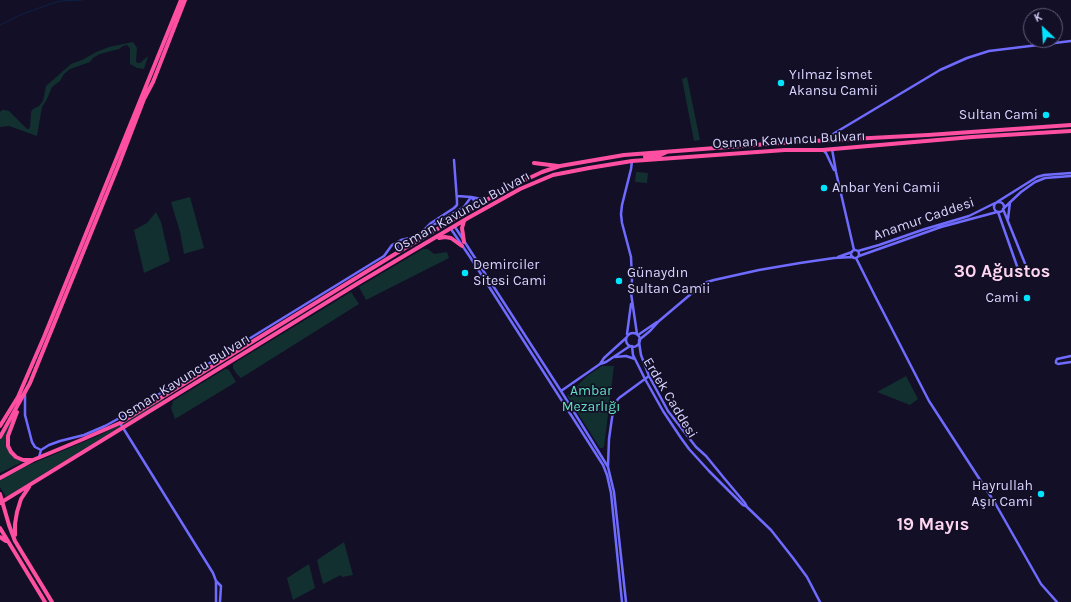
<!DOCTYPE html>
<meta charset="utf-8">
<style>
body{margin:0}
#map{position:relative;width:1071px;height:602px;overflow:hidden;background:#130f26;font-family:Karla,sans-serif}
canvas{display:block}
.north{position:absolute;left:1023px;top:8px;width:40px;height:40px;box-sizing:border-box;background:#130f26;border:1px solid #625e7d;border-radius:50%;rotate:335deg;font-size:11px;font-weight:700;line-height:16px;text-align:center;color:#d9d4ff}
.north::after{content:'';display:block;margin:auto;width:14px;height:18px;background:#00e5ff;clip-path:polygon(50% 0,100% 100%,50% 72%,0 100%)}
</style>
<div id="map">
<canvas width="1071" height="602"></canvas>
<div class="north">K</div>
</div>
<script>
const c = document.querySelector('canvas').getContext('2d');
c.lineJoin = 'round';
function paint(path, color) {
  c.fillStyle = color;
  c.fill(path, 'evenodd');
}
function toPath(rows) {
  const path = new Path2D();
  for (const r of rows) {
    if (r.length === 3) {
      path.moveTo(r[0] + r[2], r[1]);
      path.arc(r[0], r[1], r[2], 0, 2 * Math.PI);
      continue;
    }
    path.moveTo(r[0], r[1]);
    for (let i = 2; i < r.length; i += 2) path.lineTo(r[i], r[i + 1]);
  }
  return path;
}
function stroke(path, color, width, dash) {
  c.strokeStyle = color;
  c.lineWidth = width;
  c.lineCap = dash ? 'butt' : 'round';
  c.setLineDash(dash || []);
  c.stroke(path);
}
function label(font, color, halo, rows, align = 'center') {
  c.font = font + ' Karla,sans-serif';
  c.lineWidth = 3.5;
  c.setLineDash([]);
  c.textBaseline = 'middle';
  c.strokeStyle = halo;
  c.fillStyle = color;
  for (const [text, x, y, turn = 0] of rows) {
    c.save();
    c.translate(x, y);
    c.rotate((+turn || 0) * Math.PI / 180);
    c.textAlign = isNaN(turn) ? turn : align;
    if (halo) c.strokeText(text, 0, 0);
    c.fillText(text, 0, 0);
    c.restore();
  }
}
paint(toPath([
 [133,42,137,48,136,61,137,63,140,63,148,56,144,69,137,68,130,64,130,48,127,45,123,46,119,49,100,54,93,58,90,62,70,69,64,74,60,81,52,87,47,99,42,107,37,136,9,126,0,127,0,112,2,110,5,110,9,111,27,129,29,129,30,127,31,112,33,109,39,106,43,101,46,86,71,64,84,59,96,52,109,47],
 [687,77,700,140,694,141,682,79],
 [636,172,648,173,647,183,635,182],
 [190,197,204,248,184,254,180,232,171,202],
 [156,212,161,222,170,261,144,273,134,230,147,223],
 [423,249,428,249,434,254,447,252,449,258,366,300,359,287],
 [351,292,359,304,241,378,236,373,233,368,233,364],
 [602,366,614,366,604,447,602,448,600,448,567,396,587,376],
 [225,369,227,369,229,370,236,382,175,419,171,408,173,401],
 [906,376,918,399,910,405,877,392],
 [163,398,164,400,6,497,0,487,0,480,22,468,100,435,125,422],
 [10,422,11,422,6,435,6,446,9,452,12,456,22,462,0,473,0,438],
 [344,542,353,575,342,577,341,575,323,584,317,560],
 [309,564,315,588,293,600,287,578]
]), '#12302f');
stroke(toPath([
 [0,25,20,15,50,4,61,1,82,0]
]), '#0c2248', 1);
stroke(toPath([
 [826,140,833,134,940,70,967,58,989,51,1071,41],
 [832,149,836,172,854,250],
 [823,150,826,153,834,170],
 [632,161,631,169,622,205,621,214,622,223,631,257,632,280,631,293,637,334],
 [457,196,471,197,486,200],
 [471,197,474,200,474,207],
 [997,202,1037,177,1044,175,1071,173],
 [999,207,5],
 [1004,208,1021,192,1035,182,1045,178,1071,176],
 [998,212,1018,269,1020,271,1023,271,1025,269,1026,266,1003,209],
 [1008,219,1010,202],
 [455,227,561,391,608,467,614,492,626,602],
 [428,228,464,207,471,197],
 [451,229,470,257,603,465,607,475,611,493,622,602],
 [398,242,397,247,400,251],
 [855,254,4],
 [858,251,879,245,925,229,969,216,995,203],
 [859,256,941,227,997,212],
 [838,257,852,252],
 [856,258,875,296,929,401,995,503,1041,584,1057,602],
 [633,340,7],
 [627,334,631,304],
 [638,335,657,322],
 [639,340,650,331,659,321,698,288,707,282,714,280,759,270,800,263,834,258,853,257],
 [639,342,641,355,649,376,668,411,696,447,706,456,724,478,745,503,747,507,771,530,793,558,807,577,820,602],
 [632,346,633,355,645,379,663,411,681,438,689,449,709,471,743,505,746,506],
 [1071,356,1057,359,1056,361,1056,363,1058,364,1071,362],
 [615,357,626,356,635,359],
 [600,364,606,362,630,346],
 [561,391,600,364,604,358,626,338],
 [25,394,25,415,32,442,35,447,41,450],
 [120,423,213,573,216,581,221,586,220,602],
 [39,457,41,450,49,445,60,441,84,435,105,426,125,415,384,256,392,245,401,240,414,237,422,232,431,223,454,208,457,205,457,201,454,160],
 [608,466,609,439,614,404,619,398,649,376],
 [216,581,216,602]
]), '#6f6bff', 2.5);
stroke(toPath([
 [645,157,658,156,667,152],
 [534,163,558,166],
 [439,238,445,237,451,238,462,246],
 [464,242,462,228,464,221],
 [17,412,8,436,8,446,11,452,16,457,23,460,31,460],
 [0,426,18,397,44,337,181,0],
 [0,437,30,383,119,164,144,99,153,82,185,0],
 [0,478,33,460,81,440,120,423,400,251,502,191,542,172,560,166,624,155,794,142,928,135,1071,125],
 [0,494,9,525,15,541,52,602],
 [0,503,355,285,468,218,520,189,553,175,589,168,632,161,785,150,822,150,972,137,1071,131],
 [0,528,45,602],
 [15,535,15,524,17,512,21,499,29,487],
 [0,537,6,541]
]), '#ff4fa3', 4);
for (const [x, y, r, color] of [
 [781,83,4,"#00e5ff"],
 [1046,115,4,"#00e5ff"],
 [824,188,4,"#00e5ff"],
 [465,273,4,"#00e5ff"],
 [619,281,4,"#00e5ff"],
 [1027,298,4,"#00e5ff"],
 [1041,494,4,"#00e5ff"]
]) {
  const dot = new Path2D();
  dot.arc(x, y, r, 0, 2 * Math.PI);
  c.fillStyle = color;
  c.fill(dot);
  stroke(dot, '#130f26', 1.5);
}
label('14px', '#d9d4ff', '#130f26', [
 ["Yılmaz İsmet",789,75],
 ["Akansu Camii",789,91],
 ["Sultan Cami",1038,115,"right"],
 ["Anbar Yeni Camii",832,188],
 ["Demirciler",473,265],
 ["Sitesi Cami",473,281],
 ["Günaydın",627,273],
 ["Sultan Camii",627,289],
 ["Cami",1019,298,"right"],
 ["Hayrullah",1033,486,"right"],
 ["Aşır Cami",1033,502,"right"]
], 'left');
label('14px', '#d9d4ff', '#130f26', [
 ["Osman Kavuncu Bulvarı",789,140,-3],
 ["Osman Kavuncu Bulvarı",462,212,-29],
 ["Anamur Caddesi",924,219,-19],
 ["Osman Kavuncu Bulvarı",184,378,-32],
 ["Erdek Caddesi",670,398,59]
]);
label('14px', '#5fe0c0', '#130f26', [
 ["Ambar",591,391],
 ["Mezarlığı",591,407]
]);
label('bold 18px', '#ffd6f0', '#130f26', [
 ["30 Ağustos",1002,272],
 ["19 Mayıs",933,525]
]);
</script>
